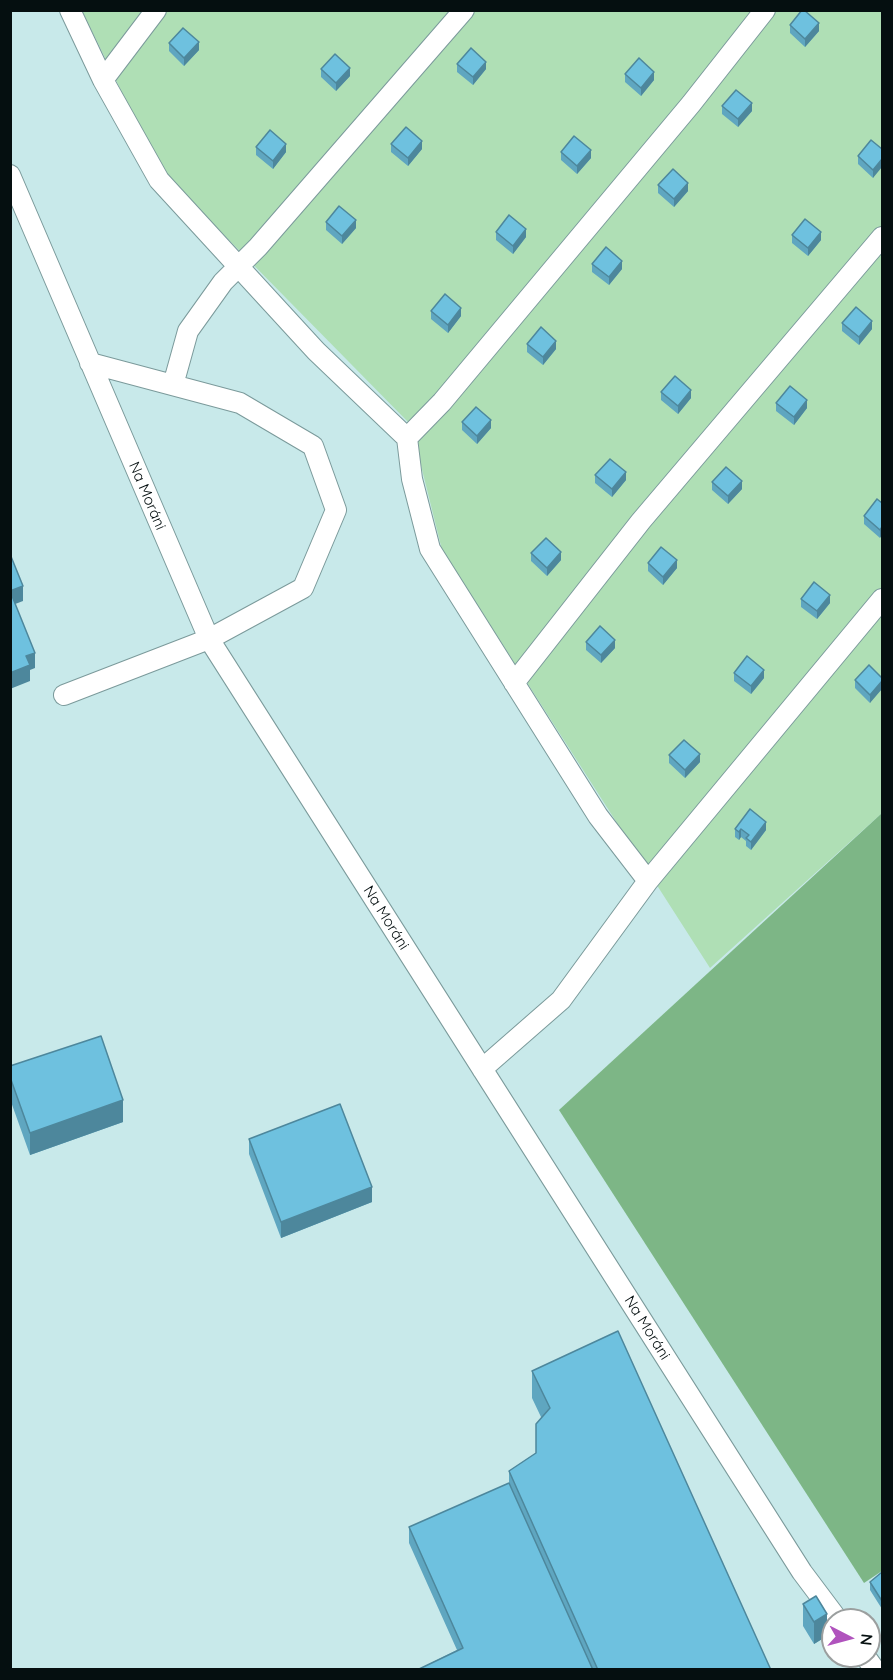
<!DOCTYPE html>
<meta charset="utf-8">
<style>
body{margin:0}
#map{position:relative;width:893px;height:1680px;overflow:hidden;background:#c8e9ea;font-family:Quicksand,sans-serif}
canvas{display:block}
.frame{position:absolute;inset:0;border:12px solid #050f10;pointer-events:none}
.north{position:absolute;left:821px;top:1608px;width:60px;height:60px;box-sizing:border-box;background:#fff;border:2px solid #9b9f9f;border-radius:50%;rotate:96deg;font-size:16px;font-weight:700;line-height:24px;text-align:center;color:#050f10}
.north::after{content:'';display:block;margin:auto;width:21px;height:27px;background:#b053bd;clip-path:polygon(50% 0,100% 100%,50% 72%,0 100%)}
</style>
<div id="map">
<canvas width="893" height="1680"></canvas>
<div class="frame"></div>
<div class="north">N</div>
</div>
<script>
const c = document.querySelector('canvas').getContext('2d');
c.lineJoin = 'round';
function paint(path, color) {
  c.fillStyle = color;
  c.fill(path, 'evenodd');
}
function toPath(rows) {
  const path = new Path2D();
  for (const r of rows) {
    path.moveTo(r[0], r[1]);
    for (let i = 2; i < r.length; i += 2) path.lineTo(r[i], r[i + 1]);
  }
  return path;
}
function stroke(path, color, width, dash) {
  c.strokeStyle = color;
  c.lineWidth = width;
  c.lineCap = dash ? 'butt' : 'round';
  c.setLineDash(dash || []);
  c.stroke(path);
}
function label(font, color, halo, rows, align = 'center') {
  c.font = font + ' Quicksand,sans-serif';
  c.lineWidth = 6;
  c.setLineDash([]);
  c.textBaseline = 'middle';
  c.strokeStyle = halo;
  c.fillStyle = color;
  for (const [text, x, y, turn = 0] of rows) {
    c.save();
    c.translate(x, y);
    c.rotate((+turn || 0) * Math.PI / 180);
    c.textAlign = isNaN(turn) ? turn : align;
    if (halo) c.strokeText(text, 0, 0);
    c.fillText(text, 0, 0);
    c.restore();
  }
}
paint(toPath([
 [82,11,882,11,882,813,710,968,442,550,411,425,160,170]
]), '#afdfb5');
paint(toPath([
 [882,813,882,1571,864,1583,559,1110]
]), '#7db686');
const lane = toPath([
 [70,10,103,80,159,180,316,351,407,438,412,479,430,549,598,816,648,881,882,599],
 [103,80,156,10],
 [10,175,209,639,802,1572,838,1620],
 [173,385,188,331,223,282,258,247,464,10],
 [407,438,442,402,691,104,765,10],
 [514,683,641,521,882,237],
 [64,695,209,639,303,588,336,510,313,446,240,403,90,363],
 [482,1069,561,1000,648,881],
 [865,1656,875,1670]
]);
stroke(lane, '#7b9a9b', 22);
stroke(lane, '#fff', 20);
paint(toPath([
 [790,25,819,31,805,47,790,33],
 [169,43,199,50,184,66,169,51],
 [457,64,486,69,473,85,457,72],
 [321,69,350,76,336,91,321,77],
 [625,74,654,80,641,96,625,82],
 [722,106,752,111,738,127,722,114],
 [391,144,422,149,408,166,391,152],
 [256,147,286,152,273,169,256,155],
 [882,149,873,178,858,164,858,156],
 [561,152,591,158,577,174,561,160],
 [658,185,688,191,674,207,658,193],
 [326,222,356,228,342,244,326,230],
 [496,232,526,237,513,254,496,240],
 [792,235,821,240,808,256,792,243],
 [592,264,622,269,609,285,592,272],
 [431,311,461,316,448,333,431,319],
 [842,323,872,329,859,345,842,331],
 [527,344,556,349,543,365,527,352],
 [661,392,691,398,678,414,661,400],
 [776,403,807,408,794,425,776,411],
 [462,422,491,428,477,444,462,430],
 [595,475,626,480,612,497,595,483],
 [712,482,742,489,728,504,712,490],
 [882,503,880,538,864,524,864,516],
 [531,553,561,560,547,576,531,561],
 [648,563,677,568,663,585,648,571],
 [801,599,830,603,817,619,801,607],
 [586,642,615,648,601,663,586,650],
 [734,673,764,678,751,694,734,681],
 [882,678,870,703,855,688,855,680],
 [669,755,700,762,685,778,669,763],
 [735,829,766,830,751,850,746,846,746,841,741,837,739,840,735,837],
 [10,1066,123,1122,30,1155,10,1099],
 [249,1139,372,1202,281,1238,249,1154],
 [532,1371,771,1670,417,1670,457,1650,409,1543,409,1527,509,1483,509,1471,536,1453,541,1417,532,1398],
 [882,1572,882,1609,870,1590,870,1582],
 [803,1604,827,1636,814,1644,803,1626]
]), '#5fa6c0');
paint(toPath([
 [819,23,819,31,805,47,805,39],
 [199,42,199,50,184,66,184,58],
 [486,62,486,69,473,85,473,77],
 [350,68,350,76,336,91,336,83],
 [654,72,654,80,641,96,641,88],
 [752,103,752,111,738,127,738,119],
 [422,141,422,149,408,166,408,158],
 [286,144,286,152,273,169,273,161],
 [591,150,591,158,577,174,577,166],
 [882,159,882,167,873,178,873,170],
 [688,183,688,191,674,207,674,199],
 [356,220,356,228,342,244,342,236],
 [526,229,526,237,513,254,513,246],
 [821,232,821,240,808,256,808,248],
 [622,261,622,269,609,285,609,277],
 [461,308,461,316,448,333,448,325],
 [872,321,872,329,859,345,859,337],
 [556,341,556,349,543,365,543,357],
 [691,390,691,398,678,414,678,406],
 [807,400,807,408,794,425,794,417],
 [491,420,491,428,477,444,477,436],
 [626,472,626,480,612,497,612,489],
 [742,481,742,489,728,504,728,496],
 [882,527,882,535,880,538,880,530],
 [561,552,561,560,547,576,547,568],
 [677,560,677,568,663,585,663,577],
 [23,586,23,601,10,606,10,591],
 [830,595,830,603,817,619,817,611],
 [615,640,615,648,601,663,601,655],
 [35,653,35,668,30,670,30,681,10,689,10,673,26,656],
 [764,670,764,678,751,694,751,686],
 [882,681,882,689,870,703,870,695],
 [700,754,700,762,685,778,685,770],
 [766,822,766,830,751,850,751,842],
 [741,829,741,837,739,840,739,832],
 [123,1100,123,1122,30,1155,30,1133],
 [372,1187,372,1202,281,1238,281,1222],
 [827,1614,827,1636,814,1644,814,1622]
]), '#4d879c');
const building = toPath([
 [802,10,804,10,819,23,805,39,790,25,802,10],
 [183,28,199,42,184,58,169,43,183,28],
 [471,48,486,62,473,77,457,64,471,48],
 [335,54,350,68,336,83,321,69,335,54],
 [639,58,654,72,641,88,625,74,639,58],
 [736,90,752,103,738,119,722,106,736,90],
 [406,127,422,141,408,158,391,144,406,127],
 [270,130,286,144,273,161,256,147,270,130],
 [574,136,591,150,577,166,561,152,574,136],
 [871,140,882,149,882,159,873,170,858,156,871,140],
 [673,169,688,183,674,199,658,185,673,169],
 [339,206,356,220,342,236,326,222,339,206],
 [509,215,526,229,513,246,496,232,509,215],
 [805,219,821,232,808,248,792,235,805,219],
 [606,247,622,261,609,277,592,264,606,247],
 [445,294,461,308,448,325,431,311,445,294],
 [856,307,872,321,859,337,842,323,856,307],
 [541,327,556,341,543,357,527,344,541,327],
 [675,376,691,390,678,406,661,392,675,376],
 [790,386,807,400,794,417,776,403,790,386],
 [476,407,491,420,477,436,462,422,476,407],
 [610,459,626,472,612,489,595,475,610,459],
 [726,467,742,481,728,496,712,482,726,467],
 [877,499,882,503,882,527,880,530,864,516,877,499],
 [546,538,561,552,547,568,531,553,546,538],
 [661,547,677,560,663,577,648,563,661,547],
 [10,554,23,586,10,591,10,554],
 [814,582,830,595,817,611,801,599,814,582],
 [10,591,35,653,26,656,30,665,10,673,10,591],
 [600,626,615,640,601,655,586,642,600,626],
 [747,656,764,670,751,686,734,673,747,656],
 [869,665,882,678,882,681,870,695,855,680,869,665],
 [684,740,700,754,685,770,669,755,684,740],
 [750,809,766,822,751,842,746,838,749,835,741,829,739,832,735,829,750,809],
 [101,1036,123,1100,30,1133,10,1077,10,1066,101,1036],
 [340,1104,372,1187,281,1222,249,1139,340,1104],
 [618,1331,771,1670,598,1670,509,1471,536,1453,536,1424,550,1408,532,1371,618,1331],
 [509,1483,593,1670,417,1670,463,1648,409,1527,509,1483],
 [882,1572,882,1601,870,1582,882,1572],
 [816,1596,827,1614,814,1622,803,1604,816,1596]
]);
paint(building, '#6ec1df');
stroke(building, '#4d879c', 1.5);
label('15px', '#050f10', '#fff', [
 ["Na Moráni",147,496,67],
 ["Na Moráni",386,918,58],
 ["Na Moráni",647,1328,58]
]);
</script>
